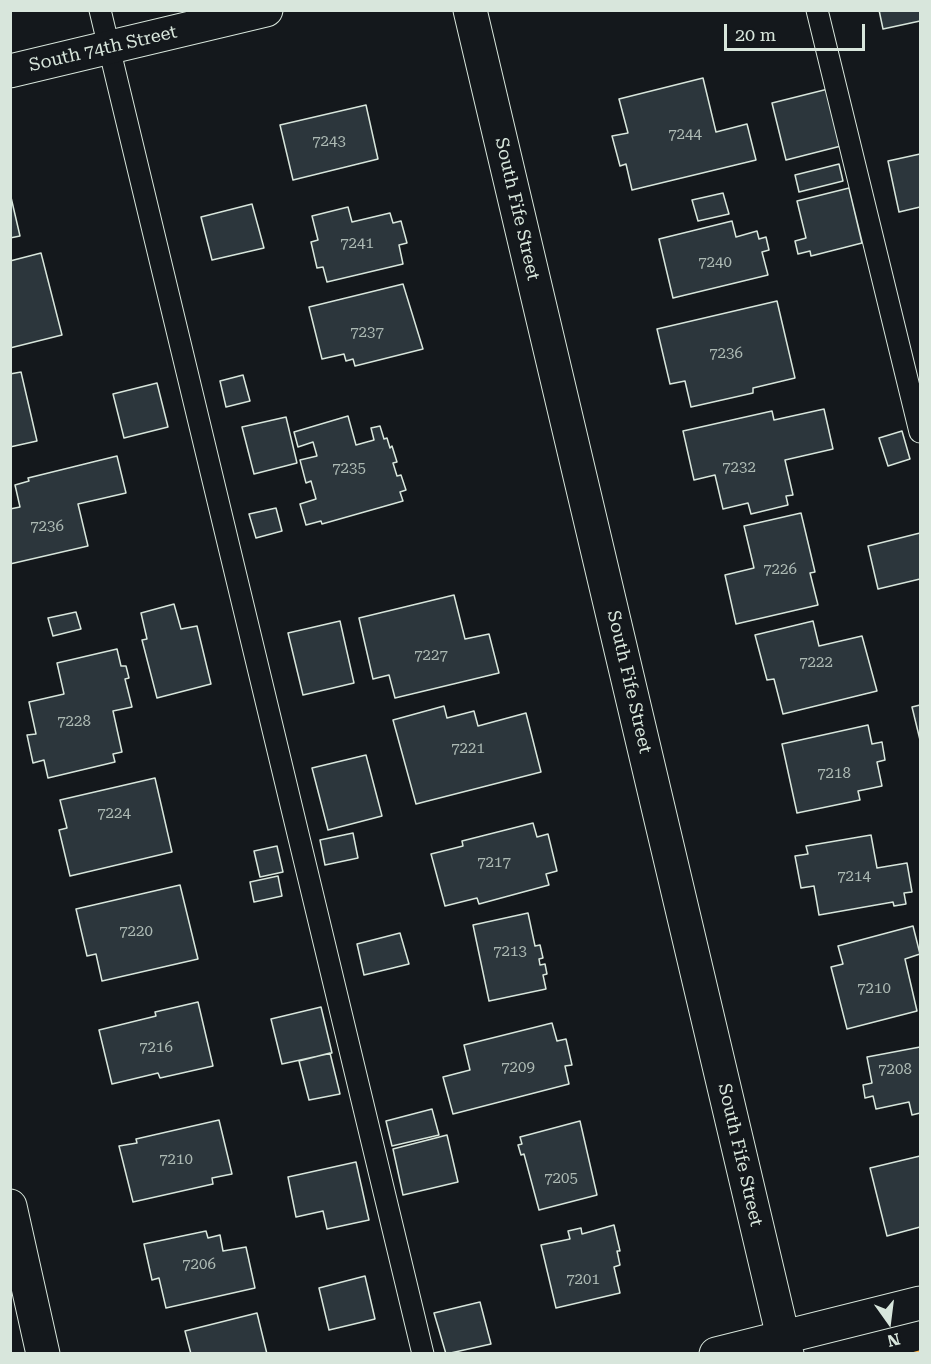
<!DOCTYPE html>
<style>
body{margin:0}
#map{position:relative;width:931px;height:1364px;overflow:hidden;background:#14181c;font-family:"Roboto Serif",serif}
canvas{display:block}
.frame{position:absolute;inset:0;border:12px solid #d8e6dc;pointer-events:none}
.north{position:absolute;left:859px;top:1292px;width:60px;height:60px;-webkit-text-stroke:4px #14181c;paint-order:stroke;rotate:166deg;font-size:16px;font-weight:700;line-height:24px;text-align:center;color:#d8e6dc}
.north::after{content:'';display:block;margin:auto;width:21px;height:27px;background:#d8e6dc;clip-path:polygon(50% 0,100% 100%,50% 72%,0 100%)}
.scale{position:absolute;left:724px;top:24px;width:141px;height:27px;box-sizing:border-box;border:3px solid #d8e6dc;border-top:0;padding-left:8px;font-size:18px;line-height:21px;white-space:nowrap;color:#d8e6dc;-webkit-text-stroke:4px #14181c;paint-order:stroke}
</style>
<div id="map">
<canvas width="931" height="1364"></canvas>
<div class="frame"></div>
<div class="north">N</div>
<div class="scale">20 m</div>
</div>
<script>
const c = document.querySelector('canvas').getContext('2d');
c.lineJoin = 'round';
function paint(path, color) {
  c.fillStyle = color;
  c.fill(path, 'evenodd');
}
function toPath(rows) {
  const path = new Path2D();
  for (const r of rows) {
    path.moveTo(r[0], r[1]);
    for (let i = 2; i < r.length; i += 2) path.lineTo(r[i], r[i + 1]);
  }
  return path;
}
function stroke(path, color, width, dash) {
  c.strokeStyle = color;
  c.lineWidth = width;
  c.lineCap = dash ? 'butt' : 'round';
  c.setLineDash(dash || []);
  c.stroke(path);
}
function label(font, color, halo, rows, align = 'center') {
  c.font = font + ' "Roboto Serif",serif';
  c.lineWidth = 4.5;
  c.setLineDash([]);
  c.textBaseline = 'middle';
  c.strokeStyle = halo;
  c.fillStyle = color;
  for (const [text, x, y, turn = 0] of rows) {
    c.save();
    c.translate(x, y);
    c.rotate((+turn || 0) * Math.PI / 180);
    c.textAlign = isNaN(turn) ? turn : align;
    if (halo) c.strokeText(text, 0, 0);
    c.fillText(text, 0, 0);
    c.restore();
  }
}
const building = toPath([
 [879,10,920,10,920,21,883,29,879,10],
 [703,78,716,132,747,124,756,160,632,190,626,164,620,166,612,136,628,133,619,99,703,78],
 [828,89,841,146,786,160,772,103,828,89],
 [366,105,378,159,293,180,280,125,366,105],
 [920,154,920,207,899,212,888,161,920,154],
 [839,164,843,181,799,192,795,175,839,164],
 [849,188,862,243,811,256,810,251,798,254,795,241,806,238,797,201,849,188],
 [10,193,20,236,10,238,10,193],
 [723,193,729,214,698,221,692,200,723,193],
 [252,204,264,248,212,260,201,217,252,204],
 [348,207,352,222,390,213,393,223,401,221,407,243,399,245,403,264,327,282,323,267,317,268,311,242,318,240,312,216,348,207],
 [732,221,736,237,757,231,759,239,766,237,769,250,762,252,768,275,673,298,659,239,732,221],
 [41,253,62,335,10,348,10,261,41,253],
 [403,284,423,349,355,366,353,359,346,361,344,354,322,359,309,307,403,284],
 [777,301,795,378,753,388,753,393,691,407,685,381,670,384,657,329,777,301],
 [21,372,37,441,10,447,10,374,21,372],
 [243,375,250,401,226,407,220,381,243,375],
 [157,383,168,427,124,438,113,394,157,383],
 [824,409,833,449,785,460,793,495,786,496,788,505,751,514,748,503,723,509,715,475,694,480,683,431,772,411,774,420,824,409],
 [348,416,356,445,374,440,371,428,380,426,384,439,387,438,390,448,392,446,397,462,393,463,397,476,401,475,406,490,400,492,403,501,322,524,321,521,306,525,300,504,316,499,311,481,306,483,300,460,317,456,313,442,298,447,294,432,348,416],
 [286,417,297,463,254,474,242,427,286,417],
 [902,431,910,459,888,466,879,438,902,431],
 [117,456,126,493,78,504,88,546,10,564,10,509,20,507,15,485,29,481,28,478,117,456],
 [276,508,282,531,256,538,249,514,276,508],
 [801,513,815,572,810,573,818,605,736,624,725,575,754,568,744,526,801,513],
 [920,533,920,579,878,589,868,546,920,533],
 [454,595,465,639,489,634,499,673,395,698,389,675,373,679,359,618,454,595],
 [174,604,181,629,197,626,211,684,157,698,142,640,147,639,141,613,174,604],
 [76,612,81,629,53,636,48,618,76,612],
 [340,621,354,683,303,695,288,633,340,621],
 [813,621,819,646,862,636,877,691,783,714,774,679,767,680,755,635,813,621],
 [117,649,121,666,126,666,129,678,125,679,132,707,113,711,122,752,113,754,115,762,48,778,44,760,33,763,27,735,36,734,29,702,64,694,57,663,117,649],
 [920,705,920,740,912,707,920,705],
 [444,706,447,718,474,711,478,726,526,713,541,772,416,804,393,720,444,706],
 [868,725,872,744,882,742,885,760,877,762,882,786,858,791,860,800,797,813,782,744,868,725],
 [366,755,382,816,328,830,312,768,366,755],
 [155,778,172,852,70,876,59,830,67,828,60,800,155,778],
 [533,823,537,837,548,834,557,871,546,874,549,885,479,904,477,898,445,906,431,854,463,846,462,841,533,823],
 [353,833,358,858,325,865,320,840,353,833],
 [871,835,877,868,907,863,912,892,904,893,906,904,894,906,893,902,819,915,814,886,801,888,795,856,808,854,806,846,871,835],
 [277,846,283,872,260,877,254,851,277,846],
 [278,876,282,896,254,902,250,882,278,876],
 [180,885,198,959,102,981,96,954,87,956,76,909,180,885],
 [528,913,535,946,540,945,543,958,539,959,540,965,545,964,547,974,543,975,546,989,489,1001,473,925,528,913],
 [913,926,920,954,905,959,917,1011,847,1029,831,967,843,964,838,946,913,926],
 [400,933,409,964,364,975,357,944,400,933],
 [198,1002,213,1066,160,1078,158,1073,112,1084,99,1030,156,1016,155,1012,198,1002],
 [321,1007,332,1053,282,1064,271,1019,321,1007],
 [552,1023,557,1041,566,1039,572,1065,565,1066,569,1084,453,1114,443,1077,470,1070,464,1045,552,1023],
 [920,1047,920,1113,912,1115,909,1102,876,1109,873,1096,865,1098,863,1085,872,1083,867,1057,920,1047],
 [330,1053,340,1094,309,1100,299,1061,330,1053],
 [432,1109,439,1135,392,1146,386,1121,432,1109],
 [219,1120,232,1174,212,1178,213,1184,133,1202,119,1146,137,1143,136,1139,219,1120],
 [580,1121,597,1195,539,1210,524,1154,521,1155,518,1145,522,1144,520,1137,580,1121],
 [447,1135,458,1182,403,1195,393,1149,447,1135],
 [920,1156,920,1227,887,1236,870,1168,920,1156],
 [356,1162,369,1220,327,1229,323,1211,296,1217,288,1177,356,1162],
 [614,1225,620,1251,617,1251,620,1265,614,1267,620,1293,556,1308,541,1245,570,1239,568,1231,581,1228,582,1234,614,1225],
 [206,1231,208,1238,220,1235,223,1251,246,1247,255,1288,166,1308,159,1278,152,1280,144,1244,206,1231],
 [365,1276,375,1319,329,1330,319,1288,365,1276],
 [480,1302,491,1344,446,1354,434,1313,480,1302],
 [257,1313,267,1354,191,1354,185,1331,257,1313]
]);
paint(building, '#2c363c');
stroke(building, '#d8e6dc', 1.5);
const lane = toPath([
 [100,10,423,1354],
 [817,10,920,432]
]);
const street = toPath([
 [470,10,787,1354],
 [10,1206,43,1354],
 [716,1354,920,1303]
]);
const primary = toPath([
 [10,71,266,10]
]);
stroke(lane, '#d8e6dc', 23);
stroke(street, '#d8e6dc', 35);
stroke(primary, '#d8e6dc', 35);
stroke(lane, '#14181c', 21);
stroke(street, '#14181c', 33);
stroke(primary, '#14181c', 33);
stroke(toPath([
 [909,1354,920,1351]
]), '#ffb74d', 1.5, [21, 4.5, 3, 4.5]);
label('15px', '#adbab4', null, [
 ["7244",685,135],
 ["7243",329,142],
 ["7241",357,244],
 ["7240",715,263],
 ["7237",367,333],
 ["7236",726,354],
 ["7232",739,468],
 ["7235",349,469],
 ["7236",47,527],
 ["7226",780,570],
 ["7227",431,656],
 ["7222",816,663],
 ["7228",74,722],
 ["7221",468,749],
 ["7218",834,774],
 ["7224",114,814],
 ["7217",494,863],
 ["7214",854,877],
 ["7220",136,932],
 ["7213",510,952],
 ["7210",874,989],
 ["7216",156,1048],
 ["7209",518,1068],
 ["7208",895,1070],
 ["7210",176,1160],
 ["7205",561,1179],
 ["7206",199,1265],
 ["7201",583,1280]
]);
label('18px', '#d8e6dc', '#14181c', [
 ["South 74th Street",103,49,-13],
 ["South Fife Street",517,209,77],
 ["South Fife Street",629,682,77],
 ["South Fife Street",740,1155,77]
]);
</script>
